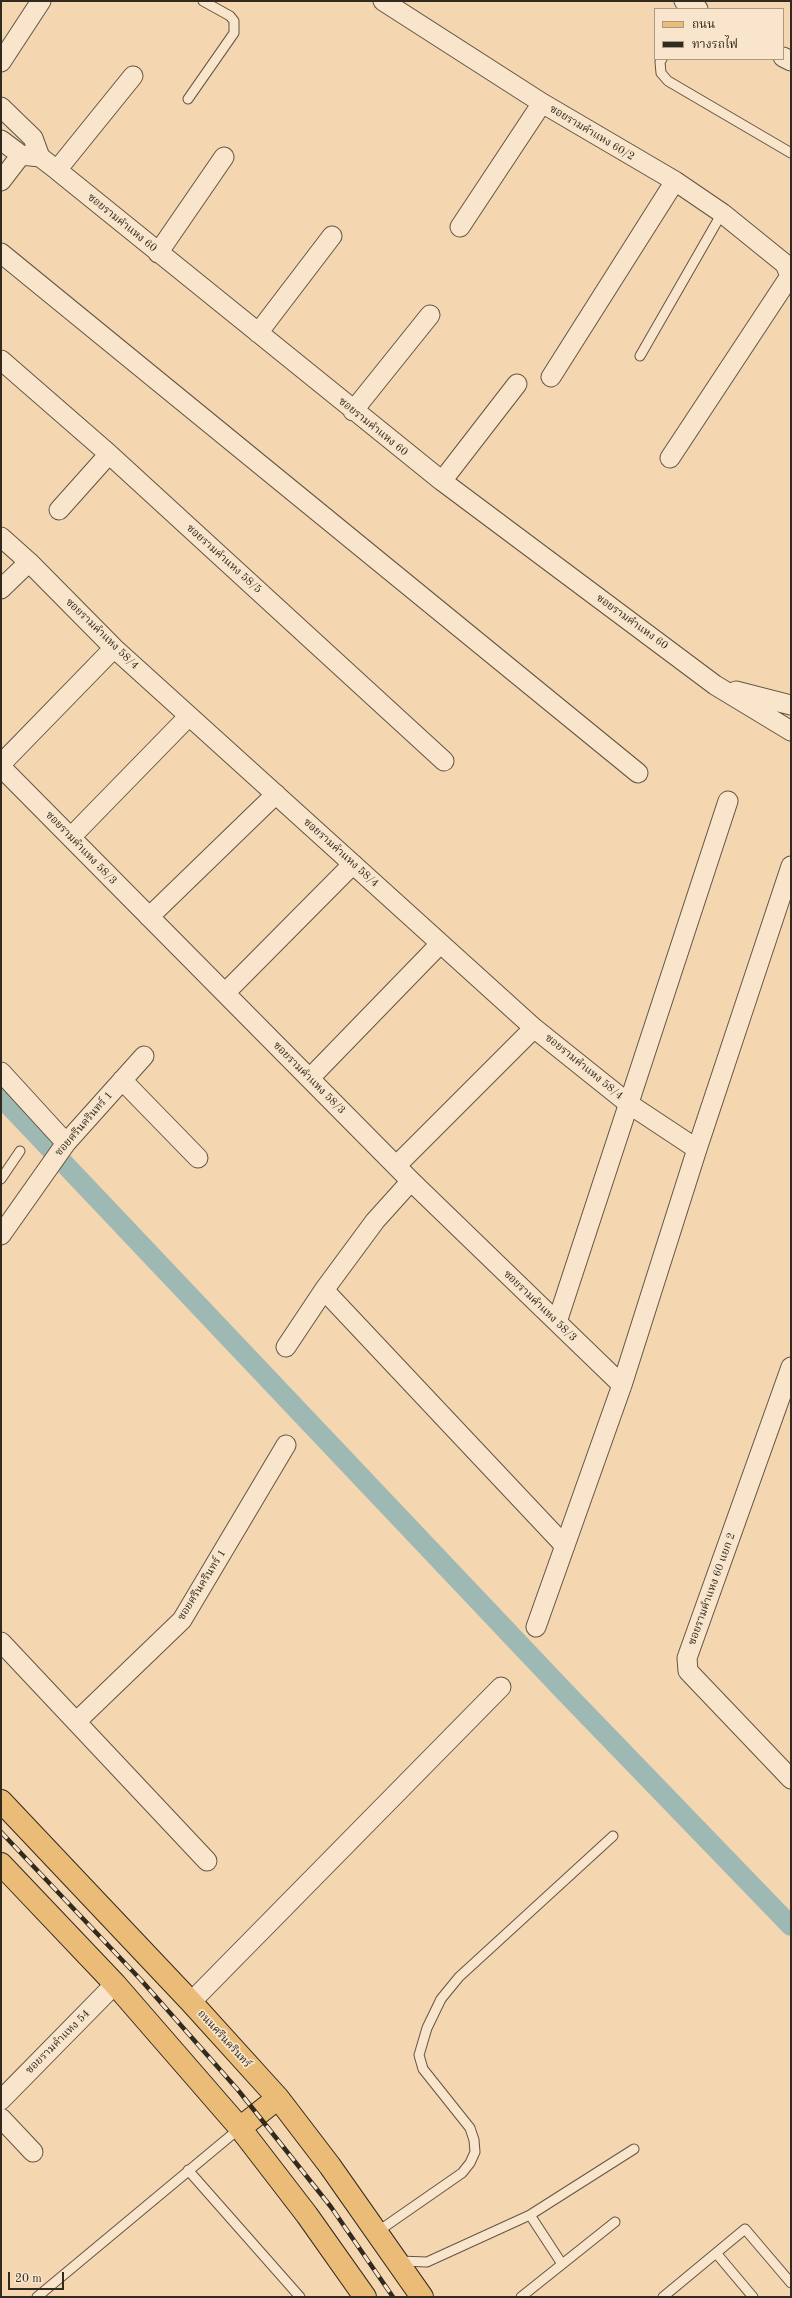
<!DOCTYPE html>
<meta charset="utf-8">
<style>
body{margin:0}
#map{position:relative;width:792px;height:2298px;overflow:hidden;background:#f4d7b1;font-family:"Old Standard TT","Noto Serif Thai",serif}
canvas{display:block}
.frame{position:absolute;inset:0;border:2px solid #332a1e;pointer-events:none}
.legend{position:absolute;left:654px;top:8px;width:130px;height:52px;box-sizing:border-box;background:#f8e5cc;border:1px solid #a99a86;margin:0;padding:5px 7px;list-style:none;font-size:12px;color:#332a1e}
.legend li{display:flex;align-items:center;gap:8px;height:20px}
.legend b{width:20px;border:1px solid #a99a86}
.scale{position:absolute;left:8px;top:2272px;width:56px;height:18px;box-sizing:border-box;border:2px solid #332a1e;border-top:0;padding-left:5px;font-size:12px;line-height:14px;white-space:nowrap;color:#332a1e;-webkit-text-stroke:3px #f8e5cc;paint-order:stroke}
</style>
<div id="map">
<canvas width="792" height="2298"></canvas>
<div class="frame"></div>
<ul class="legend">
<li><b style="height:5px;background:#eabc78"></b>ถนน</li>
<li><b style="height:5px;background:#332a1e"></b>ทางรถไฟ</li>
</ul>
<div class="scale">20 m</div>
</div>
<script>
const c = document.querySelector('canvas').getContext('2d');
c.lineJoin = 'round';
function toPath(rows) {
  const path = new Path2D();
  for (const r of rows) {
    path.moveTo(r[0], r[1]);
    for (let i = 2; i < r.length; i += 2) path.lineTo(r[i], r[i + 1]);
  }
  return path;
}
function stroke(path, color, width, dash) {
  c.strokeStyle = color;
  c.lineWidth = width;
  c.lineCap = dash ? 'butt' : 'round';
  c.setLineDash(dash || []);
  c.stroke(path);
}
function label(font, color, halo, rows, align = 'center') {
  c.font = font + ' "Old Standard TT","Noto Serif Thai",serif';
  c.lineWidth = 3.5;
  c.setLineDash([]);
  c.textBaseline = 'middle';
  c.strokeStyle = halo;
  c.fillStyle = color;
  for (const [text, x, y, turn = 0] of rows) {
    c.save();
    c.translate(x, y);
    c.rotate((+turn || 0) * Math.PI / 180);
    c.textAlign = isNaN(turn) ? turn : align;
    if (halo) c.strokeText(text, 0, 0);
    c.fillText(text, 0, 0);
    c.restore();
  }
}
stroke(toPath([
 [1,1097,562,1689,791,1926]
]), '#9eb8b4', 20);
const lane = toPath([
 [662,59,660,62,661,73,668,81,791,153],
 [188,99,234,33,234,21,230,16,203,1],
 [640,356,722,213],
 [1,1179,20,1151],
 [188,2170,300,2297],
 [530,2215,562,2264],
 [377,2232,462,2173,470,2163,475,2152,474,2140,470,2128,423,2069,419,2055,427,2028,441,1999,459,1977,613,1836],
 [716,2253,753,2297],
 [399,2261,427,2262,530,2215,634,2149],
 [37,2297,240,2128],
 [521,2297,615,2222],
 [663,2297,745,2229,791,2283]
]);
const street = toPath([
 [383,1,542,103,675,181,722,213,785,264,790,276,670,458],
 [684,1,698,9],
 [783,57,791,61],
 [1,62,41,1],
 [1,107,33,138,40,157],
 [1,140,21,155,40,157,57,170,442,481,715,685,791,731],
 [57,170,133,76],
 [1,181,21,155],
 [460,227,542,103],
 [1,253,638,773],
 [158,253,224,157],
 [258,333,332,236],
 [1,360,109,454,444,761],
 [551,377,675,181],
 [353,411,430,315],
 [442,481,517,384],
 [59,510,109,454],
 [1,537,29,562,114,648,534,1028,629,1104,697,1149],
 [1,589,29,562],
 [736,691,791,705],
 [1,764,114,648],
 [1,767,411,1181,622,1385],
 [71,837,189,716],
 [149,917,276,794],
 [225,993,353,864],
 [1,1072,66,1143],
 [310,1078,440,944],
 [122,1080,198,1158],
 [396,1166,534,1028],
 [1,1235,66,1143,144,1056],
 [324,1290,565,1546],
 [557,1322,728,801],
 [286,1347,324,1290,375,1221,411,1181],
 [791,1367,687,1658,688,1671,791,1779],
 [536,1627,622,1385,697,1149,791,866],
 [1,1642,207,1861],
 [76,1722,182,1620,286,1445],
 [191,2002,501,1687],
 [1,2100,115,1984],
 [1,2118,33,2152]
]);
const primary = toPath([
 [1,1801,191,2002,278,2098,330,2166,422,2297],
 [1,1864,115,1984,240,2128,307,2215,365,2297],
 [240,2128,278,2098]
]);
stroke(lane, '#635543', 11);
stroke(street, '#635543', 21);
stroke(primary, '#332a1e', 24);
stroke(lane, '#f8e5cc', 9);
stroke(street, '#f8e5cc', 19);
stroke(primary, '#eabc78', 22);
const rail = toPath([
 [1,1832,141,1980,238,2090,331,2207,393,2297]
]);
stroke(rail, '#332a1e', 4.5);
stroke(rail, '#f8e5cc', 3, [9]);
label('11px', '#332a1e', '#f8e5cc', [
 ["ซอยรามคำแหง 60/2",592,133,31],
 ["ซอยรามคำแหง 60",122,223,39],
 ["ซอยรามคำแหง 60",373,427,39],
 ["ซอยรามคำแหง 58/5",224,559,42],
 ["ซอยรามคำแหง 60",632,622,36],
 ["ซอยรามคำแหง 58/4",102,634,44],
 ["ซอยรามคำแหง 58/3",81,848,46],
 ["ซอยรามคำแหง 58/4",341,853,42],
 ["ซอยรามคำแหง 58/4",584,1067,39],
 ["ซอยรามคำแหง 58/3",309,1078,45],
 ["ซอยศรีนครินทร์ 1",84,1124,-49],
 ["ซอยรามคำแหง 58/3",540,1306,44],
 ["ซอยศรีนครินทร์ 1",202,1585,-58],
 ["ซอยรามคำแหง 60 แยก 2",712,1589,-70],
 ["ถนนศรีนครินทร์",224,2039,48],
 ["ซอยรามคำแหง 54",58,2042,-45]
]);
</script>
